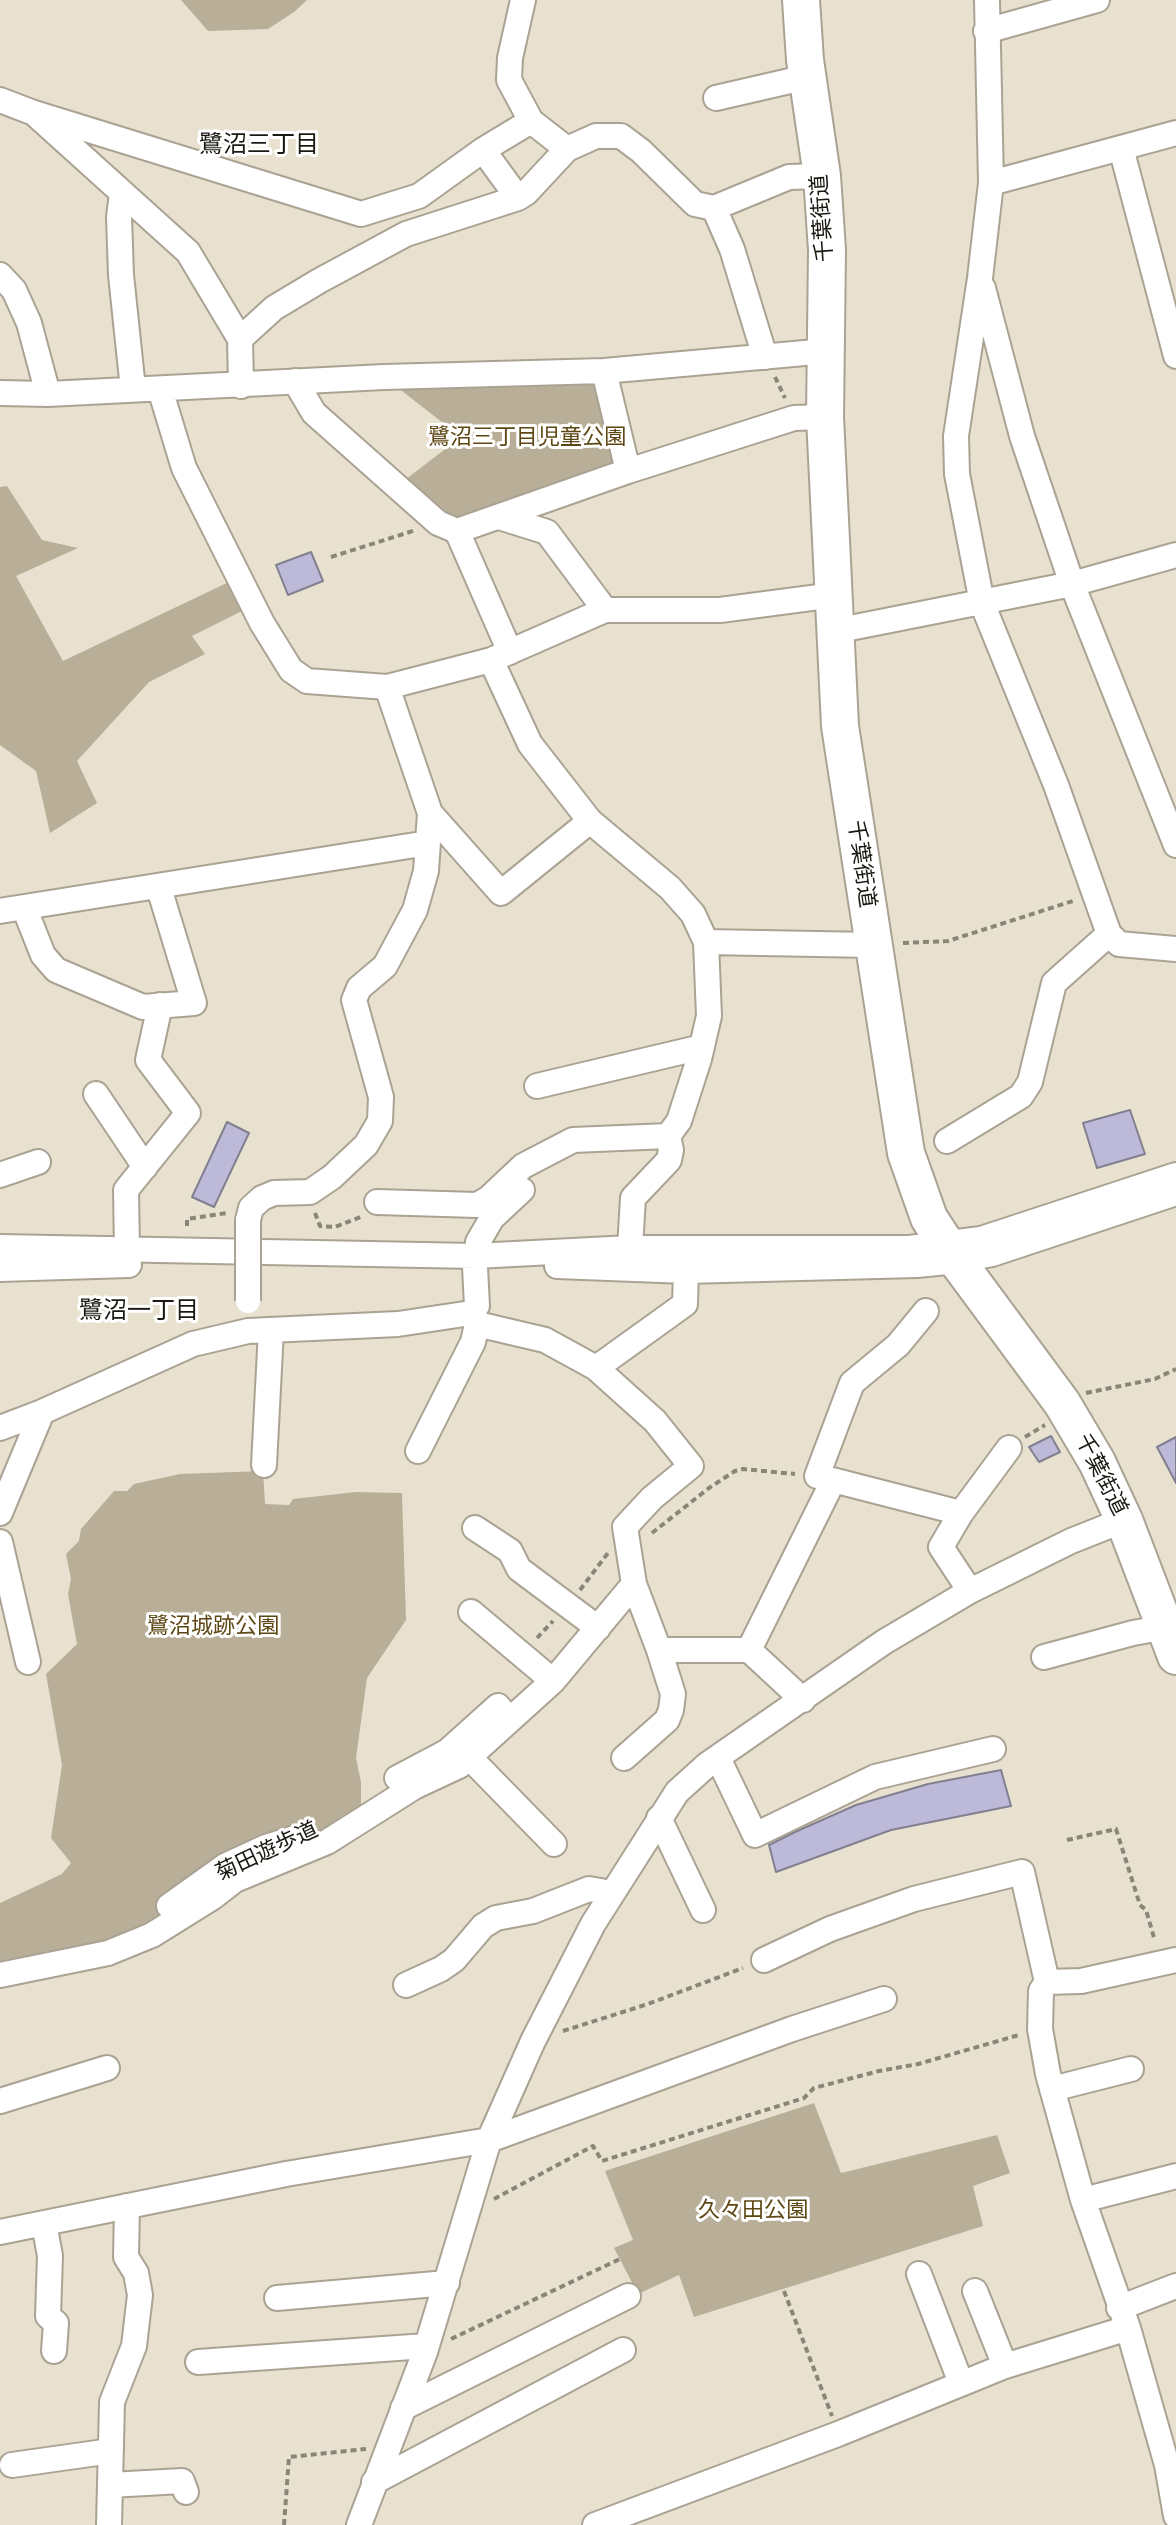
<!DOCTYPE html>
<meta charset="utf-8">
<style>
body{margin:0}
canvas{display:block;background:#e9e1d0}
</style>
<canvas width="1176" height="2525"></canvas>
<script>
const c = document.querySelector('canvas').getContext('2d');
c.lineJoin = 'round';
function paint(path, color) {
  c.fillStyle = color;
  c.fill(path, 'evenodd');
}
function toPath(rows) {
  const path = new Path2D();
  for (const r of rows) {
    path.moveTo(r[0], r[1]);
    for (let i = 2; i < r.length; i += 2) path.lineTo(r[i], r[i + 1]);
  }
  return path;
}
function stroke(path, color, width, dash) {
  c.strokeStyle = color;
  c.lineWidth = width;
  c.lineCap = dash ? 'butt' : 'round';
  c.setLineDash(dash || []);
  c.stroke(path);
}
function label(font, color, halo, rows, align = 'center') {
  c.font = font + ' Arial,"Noto Sans JP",sans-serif';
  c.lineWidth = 6;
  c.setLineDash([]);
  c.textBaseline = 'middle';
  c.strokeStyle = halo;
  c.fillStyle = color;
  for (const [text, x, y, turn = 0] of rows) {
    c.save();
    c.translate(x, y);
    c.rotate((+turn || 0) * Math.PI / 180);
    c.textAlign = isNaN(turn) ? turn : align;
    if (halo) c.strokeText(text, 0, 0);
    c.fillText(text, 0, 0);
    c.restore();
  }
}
paint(toPath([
 [181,0,307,0,294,12,268,29,208,31],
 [604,371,628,471,457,531,397,486,461,437,384,377],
 [7,486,42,540,78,548,16,576,63,661,231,581,244,610,192,636,205,654,149,682,77,761,97,803,50,833,36,771,0,745,0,487],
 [263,1471,265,1504,289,1505,293,1499,356,1492,402,1493,406,1620,367,1678,356,1758,361,1782,361,1812,152,1929,0,1968,0,1903,62,1874,71,1863,51,1838,62,1765,46,1674,77,1644,68,1594,71,1579,66,1554,79,1541,81,1529,114,1491,127,1491,134,1484,180,1474],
 [814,2103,841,2173,997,2135,1010,2173,973,2186,983,2226,694,2317,679,2275,638,2294,614,2248,633,2240,605,2171]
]), '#b9ae98');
const building = toPath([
 [311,552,323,581,288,595,276,565,311,552],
 [1130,1110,1145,1154,1097,1168,1083,1123,1130,1110],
 [227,1122,249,1133,214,1207,192,1197,227,1122],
 [1051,1436,1060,1452,1039,1462,1029,1447,1051,1436],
 [1176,1437,1176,1483,1157,1447,1176,1437],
 [1001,1770,1011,1806,891,1830,776,1872,769,1845,795,1832,856,1805,928,1784,1001,1770]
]);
paint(building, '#bdb9d8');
stroke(building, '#818090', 2);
const minor = toPath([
 [523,0,510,58,509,80,531,121,567,149],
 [987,0,991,183,980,278,956,436,957,474,982,603,1056,785,1109,934,1119,944,1176,949],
 [986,31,1097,0],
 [716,98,807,77],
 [0,100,34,113,188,252,240,339,241,386],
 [34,113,361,214,419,196,483,150,531,121],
 [1121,148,1176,356],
 [483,150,518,198],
 [991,183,1176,133],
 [122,193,119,217,121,275,133,389],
 [714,208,789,177,822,176],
 [0,275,14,290,29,323,48,394],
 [983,288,1022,436,1072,584,1176,845],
 [240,339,274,308,319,281,406,234,518,198,526,193,567,149,596,136,621,136,641,151,695,204,714,208,732,249,765,357],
 [604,371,628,471],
 [295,381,314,413,438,523,457,531,628,471,794,418,825,417],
 [160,389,184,468,262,623,291,670,307,681,387,687,491,660,605,610],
 [0,393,48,394,384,377,604,371,827,351],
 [499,517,547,532,605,610,720,610,834,595],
 [457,531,510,652],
 [835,631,1072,584,1176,555],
 [430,813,501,893,590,821],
 [24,907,43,955,56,970,143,1007,194,1003,159,888],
 [0,911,428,843],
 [706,942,872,945],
 [537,1086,702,1047],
 [96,1094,145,1167],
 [947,1141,1021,1096,1030,1082,1054,983,1109,934],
 [0,1175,38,1162],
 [377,1202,477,1205,489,1198,523,1166,573,1140,668,1136,679,1121,699,1059,709,1016,706,942,693,914,670,888,590,821,530,744,491,660],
 [248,1220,251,1208,262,1198,274,1193,310,1192,332,1177,366,1145,380,1121,381,1097,354,1000,359,988,385,966,415,910,426,871,430,813,387,687],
 [0,1247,475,1256,630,1248,909,1248,981,1239,1176,1175],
 [630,1248,633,1198,669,1160,671,1150,668,1136],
 [127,1250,126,1190,188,1113,148,1060,160,1005],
 [557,1266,686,1271,917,1265,957,1261,992,1254,1176,1193],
 [0,1269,129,1265],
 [926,1311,898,1345,852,1383,817,1476,961,1513],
 [471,1313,477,1324,545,1340,596,1368,655,1421,691,1466,652,1498,625,1527,634,1584,659,1650,749,1650,803,1700],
 [596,1368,685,1304,686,1271],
 [0,1428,42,1412,193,1344,248,1331,398,1324,471,1313,477,1306,475,1267,478,1242,492,1218,522,1190],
 [418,1451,473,1342,477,1324],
 [264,1465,271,1330],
 [0,1513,42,1412],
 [475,1528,510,1551,519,1569,598,1628],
 [0,1542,28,1662],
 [970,1591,941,1547,961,1513,1009,1448],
 [471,1612,553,1681],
 [749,1650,833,1481],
 [1044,1657,1133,1633,1166,1627],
 [470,1758,554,1844],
 [624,1758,667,1720,671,1710,673,1694,659,1650],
 [718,1758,755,1835,875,1777,993,1749],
 [397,1778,448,1751,498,1706,509,1719],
 [659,1818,703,1910],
 [169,1906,225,1866,266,1847,305,1835],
 [764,1960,830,1929,914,1899,1022,1872,1047,1982],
 [1176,1960,1081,1981,1047,1982,1041,1991,1040,2029,1048,2074,1083,2200,1128,2328,1167,2465,1176,2516],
 [0,1975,108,1953,152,1935,213,1897,235,1880,327,1842,414,1787,459,1766,553,1681,634,1584],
 [406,1985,441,1969,454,1960,483,1926,496,1918,533,1911,589,1889,612,1893],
 [1052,2089,1131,2069],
 [0,2101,107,2068],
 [1083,2200,1176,2176],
 [44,2223,50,2256,48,2316,56,2323,54,2351],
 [0,2232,286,2174,489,2140,792,2029,884,1999],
 [919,2274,961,2383],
 [975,2291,1005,2366],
 [277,2298,447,2283],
 [1119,2308,1176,2286],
 [198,2362,426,2346],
 [403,2408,628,2296],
 [12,2465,111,2451],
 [374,2482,623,2350],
 [110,2485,182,2481,186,2492],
 [109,2525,112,2402,134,2346,140,2295,136,2273,126,2257,127,2206],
 [359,2525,425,2352,489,2140,533,2041,593,1924,677,1792,708,1764,884,1642,970,1591,1071,1541,1124,1520],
 [595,2525,838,2434,1005,2366,1128,2328]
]);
const highway = toPath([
 [801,0,805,60,822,176,827,250,825,417,840,726,906,1153,929,1218,957,1261,1062,1403,1097,1462,1124,1520,1176,1656]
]);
stroke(minor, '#aaa293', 28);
stroke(highway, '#aaa293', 40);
stroke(toPath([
 [775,377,785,398],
 [331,557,416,530],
 [903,943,948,941,1076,900],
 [315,1213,320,1226,335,1227,363,1216],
 [187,1226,187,1219,227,1213],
 [1086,1393,1155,1379,1176,1369],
 [1025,1437,1045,1425],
 [652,1533,709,1488,735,1471,743,1469,795,1474],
 [580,1590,608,1553],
 [537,1638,553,1621],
 [1067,1840,1116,1829,1140,1905,1146,1910,1155,1941],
 [563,2031,648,2004,743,1968],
 [494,2199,593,2146,602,2161,804,2098,814,2088,879,2071,918,2064,1019,2035],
 [784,2291,832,2416],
 [451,2339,622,2258],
 [284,2525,289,2457,366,2449]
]), '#8b8579', 4, [6, 4]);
stroke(minor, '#fff', 24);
stroke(highway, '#fff', 36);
const minorBridge = toPath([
 [248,1301,248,1220]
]);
stroke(minorBridge, '#aaa293', 28, []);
stroke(minorBridge, '#fff', 24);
label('22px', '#1b1812', '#fff', [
 ["千葉街道",823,218,-94],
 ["千葉街道",861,864,82],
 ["千葉街道",1101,1475,63],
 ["菊田遊歩道",267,1852,-25]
]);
label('22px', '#5d4713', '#fff', [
 ["鷺沼三丁目児童公園",527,438],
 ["鷺沼城跡公園",213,1627],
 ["久々田公園",753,2211]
]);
label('24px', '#1b1812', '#fff', [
 ["鷺沼三丁目",259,145],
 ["鷺沼一丁目",139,1311]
]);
</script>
